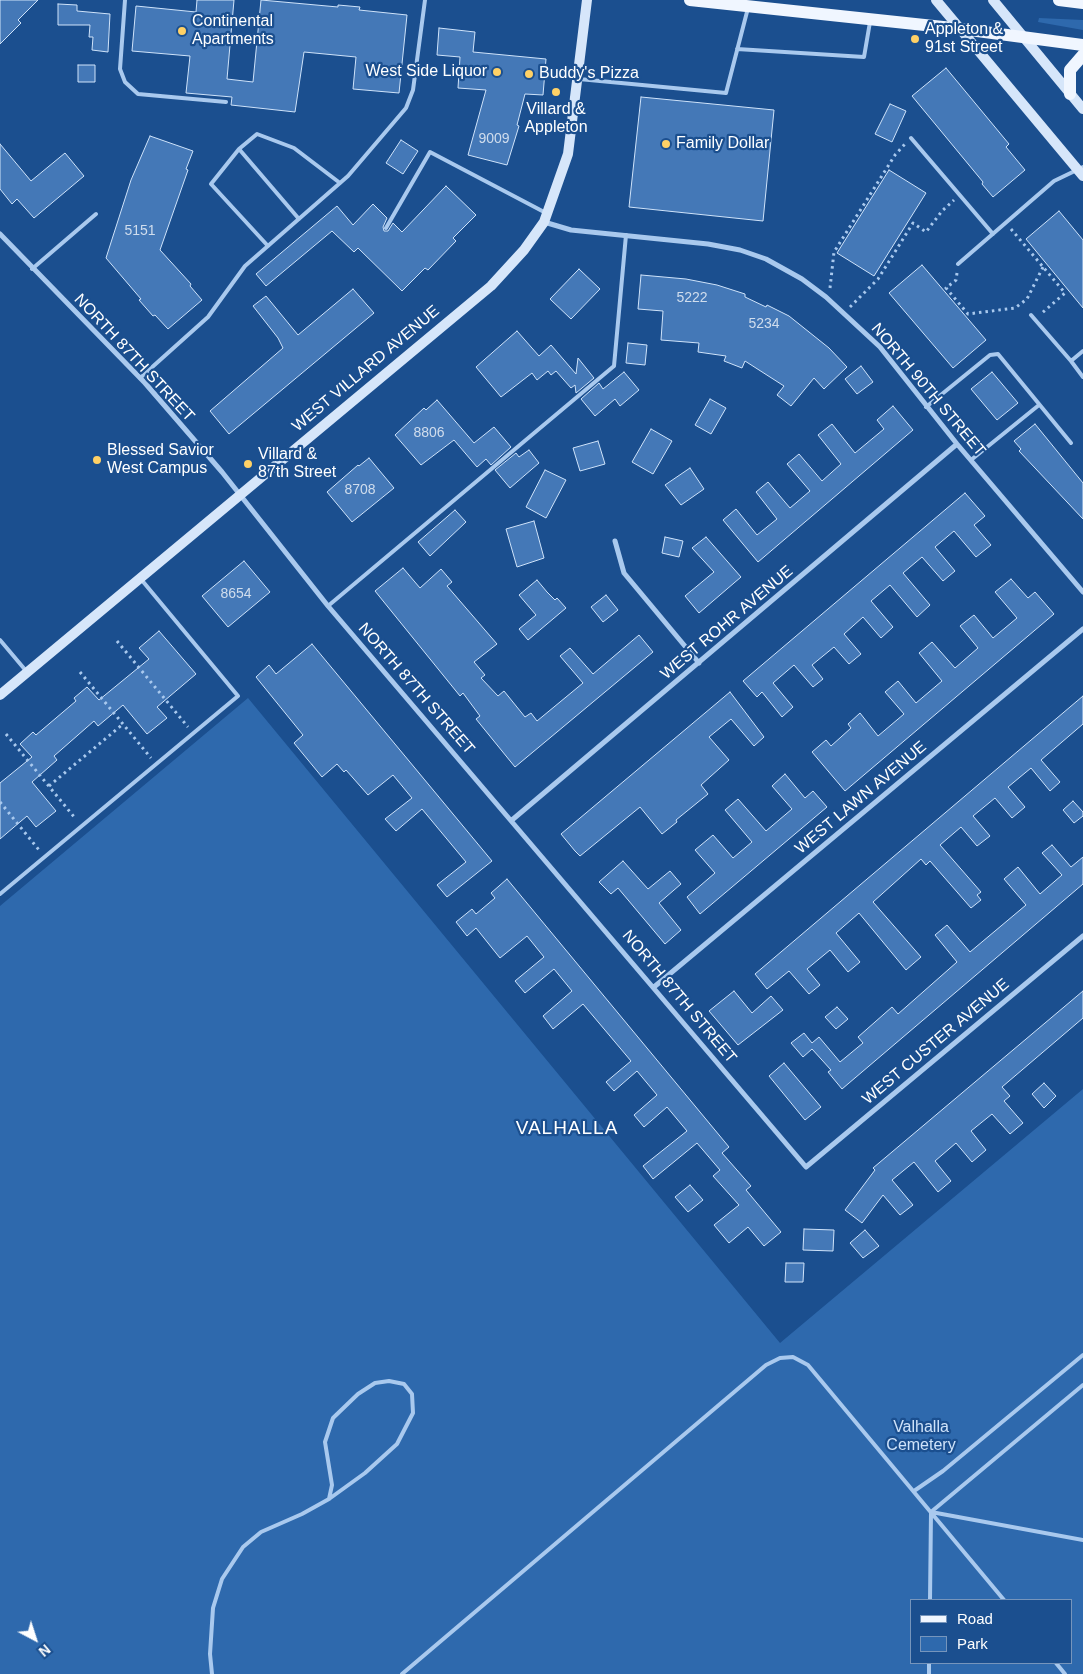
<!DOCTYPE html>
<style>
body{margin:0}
#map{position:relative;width:1083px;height:1674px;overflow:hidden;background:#1b4f8f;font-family:Arial,sans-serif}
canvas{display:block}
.legend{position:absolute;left:910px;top:1599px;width:162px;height:65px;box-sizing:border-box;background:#1b4f8f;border:1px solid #7695bc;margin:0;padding:6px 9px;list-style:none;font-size:15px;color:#fff}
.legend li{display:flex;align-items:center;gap:10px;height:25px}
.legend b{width:25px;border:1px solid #7695bc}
.north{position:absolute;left:10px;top:1614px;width:50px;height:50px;-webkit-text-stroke:4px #1b4f8f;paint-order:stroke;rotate:140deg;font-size:14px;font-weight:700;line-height:20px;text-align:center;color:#fff}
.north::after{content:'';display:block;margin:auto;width:18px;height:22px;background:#fff;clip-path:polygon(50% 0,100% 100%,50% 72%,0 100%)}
</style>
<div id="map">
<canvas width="1083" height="1674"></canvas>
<ul class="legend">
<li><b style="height:6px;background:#f0f6ff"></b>Road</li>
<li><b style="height:14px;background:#2e69ad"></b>Park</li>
</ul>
<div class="north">N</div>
</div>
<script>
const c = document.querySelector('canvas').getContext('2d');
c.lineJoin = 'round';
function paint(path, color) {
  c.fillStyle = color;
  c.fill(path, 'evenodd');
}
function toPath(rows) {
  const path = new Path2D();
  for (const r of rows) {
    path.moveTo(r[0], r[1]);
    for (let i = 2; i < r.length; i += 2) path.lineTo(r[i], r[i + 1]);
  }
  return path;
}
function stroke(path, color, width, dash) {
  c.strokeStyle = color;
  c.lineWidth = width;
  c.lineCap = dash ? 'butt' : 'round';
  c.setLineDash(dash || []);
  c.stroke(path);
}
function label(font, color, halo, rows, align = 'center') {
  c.font = font + ' Arial,sans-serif';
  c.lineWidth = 4.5;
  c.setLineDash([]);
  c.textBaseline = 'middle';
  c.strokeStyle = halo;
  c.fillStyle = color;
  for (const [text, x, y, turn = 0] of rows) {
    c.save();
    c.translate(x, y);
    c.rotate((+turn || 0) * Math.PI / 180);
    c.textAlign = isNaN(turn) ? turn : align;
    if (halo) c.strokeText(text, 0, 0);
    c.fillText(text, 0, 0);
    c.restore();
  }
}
paint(toPath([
 [1039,18,1083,20,1083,30,1038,22],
 [248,698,780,1343,1083,1089,1083,1674,0,1674,0,906],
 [912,1600,1072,1600,1072,1663,912,1663]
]), '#2e69ad');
const building = toPath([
 [0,0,38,0,18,20,21,23,0,44,0,0],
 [197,0,234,0,227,79,253,82,261,0,338,7,338,5,360,7,359,10,407,15,399,93,353,89,356,57,304,52,295,112,231,105,232,97,186,93,190,56,132,51,136,6,196,12,197,0],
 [58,4,77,5,77,11,110,14,108,52,92,50,93,37,89,37,90,25,58,25,58,4],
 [439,28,475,32,473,52,546,59,543,95,525,94,517,125,519,126,507,165,468,155,486,90,458,88,460,57,437,55,439,28],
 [78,65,95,65,95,82,78,82,78,65],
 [946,68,1009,144,1006,147,1025,170,993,197,982,184,983,182,912,96,946,68],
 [641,97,774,110,763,221,629,207,641,97],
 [890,104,906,111,892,142,875,134,890,104],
 [150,136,193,151,186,169,188,170,160,250,191,284,190,286,202,300,168,329,155,315,153,316,139,300,141,299,106,258,131,180,150,136],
 [401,140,418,151,403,174,386,163,401,140],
 [0,144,31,181,65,153,84,176,34,218,17,199,12,204,0,189,0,144],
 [889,170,926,193,874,276,837,253,889,170],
 [446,186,476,215,453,238,456,241,428,270,425,268,402,291,358,248,354,252,332,231,266,286,256,274,337,206,353,225,373,204,387,218,383,227,384,231,388,231,393,223,402,232,446,186],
 [1059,211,1083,240,1083,308,1026,239,1059,211],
 [922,265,986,340,953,368,889,293,922,265],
 [579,269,600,289,571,319,550,299,579,269],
 [641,275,686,279,717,285,745,294,745,297,766,307,767,305,789,316,829,348,847,367,824,389,814,378,791,406,777,395,784,386,745,361,742,368,724,361,726,356,698,352,699,343,661,340,663,311,638,309,641,275],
 [353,289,374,313,229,434,210,411,283,348,278,338,253,306,266,296,298,335,353,289],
 [517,331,539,356,551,345,576,374,578,358,594,378,576,393,575,385,571,388,556,371,551,375,548,371,537,380,532,373,501,397,476,367,517,331],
 [628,343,647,345,645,365,626,363,628,343],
 [861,366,873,382,857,394,845,379,861,366],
 [624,372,639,390,620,406,615,399,595,416,581,399,599,383,603,389,624,372],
 [992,372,1018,403,997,420,971,389,992,372],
 [710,399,726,408,711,434,695,425,710,399],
 [437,400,474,443,494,427,511,447,491,465,486,459,477,467,454,440,421,465,395,435,424,408,426,410,437,400],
 [893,406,913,430,758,562,723,520,736,509,757,535,777,519,756,492,768,482,790,508,810,491,787,464,799,454,822,481,841,464,818,435,832,424,855,453,884,429,877,420,893,406],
 [1035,424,1083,483,1083,519,1019,451,1021,449,1014,441,1035,424],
 [651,429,672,441,653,474,632,462,651,429],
 [598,441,605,464,580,471,573,448,598,441],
 [529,450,539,463,510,488,495,470,516,453,519,457,529,450],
 [369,458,394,488,352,522,327,492,358,465,359,466,369,458],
 [690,468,704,489,681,505,665,485,690,468],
 [545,470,566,480,546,518,526,507,545,470],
 [965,493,985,516,974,525,991,545,976,557,954,531,935,547,955,571,943,581,922,557,903,573,930,605,917,617,890,585,871,601,893,627,881,638,863,617,844,634,861,654,849,664,834,647,812,665,823,679,813,687,794,665,773,683,793,707,782,717,762,692,757,697,743,681,965,493],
 [455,510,466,522,430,556,418,542,455,510],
 [534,521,544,558,517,567,506,529,534,521],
 [665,537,683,541,679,557,662,553,665,537],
 [706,537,741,577,699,613,685,596,714,572,692,548,706,537],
 [244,561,270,592,228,627,202,596,244,561],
 [403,568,420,588,441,569,452,582,447,586,497,644,474,662,485,675,481,678,498,696,504,691,525,717,531,713,537,721,583,683,560,656,570,648,593,674,639,635,653,652,515,767,476,719,480,716,463,693,460,696,375,591,403,568],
 [1011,579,1028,598,1035,592,1054,614,845,791,812,752,826,740,831,746,851,728,848,724,860,713,878,736,904,714,885,692,898,681,916,703,942,681,919,653,932,642,955,668,978,648,960,626,974,615,993,638,1017,618,995,592,1011,579],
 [537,580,547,592,555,600,557,598,566,608,528,640,519,629,536,615,519,595,537,580],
 [606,595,618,610,603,622,591,607,606,595],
 [159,631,196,674,157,707,167,718,147,734,123,705,98,726,94,721,54,756,57,760,32,782,56,811,36,827,27,816,0,839,0,783,32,757,20,744,33,732,36,735,76,701,74,698,87,687,99,700,149,659,139,648,159,631],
 [312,644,492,861,447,897,437,885,466,862,422,809,396,831,385,819,412,798,393,775,368,795,346,770,344,772,337,764,322,777,294,743,303,735,256,677,269,665,276,674,312,644],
 [730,692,764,737,754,746,731,719,709,737,729,760,701,785,708,794,676,820,677,822,662,834,640,807,580,856,575,851,561,834,730,692],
 [1083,696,1083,724,1041,760,1060,782,1050,791,1031,768,1008,787,1025,807,1012,818,995,798,973,816,990,836,977,846,961,827,940,845,981,892,977,895,981,900,971,908,930,861,926,865,921,859,873,902,921,957,906,970,859,913,836,933,860,962,848,972,830,950,807,969,820,985,809,994,789,971,767,989,755,974,1083,696],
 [785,774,805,798,813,791,827,807,700,914,687,897,715,873,695,850,713,835,733,858,752,842,725,810,738,799,766,831,792,809,772,786,785,774],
 [1073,801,1083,812,1083,816,1074,823,1063,810,1073,801],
 [1052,845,1071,867,1083,857,1083,884,842,1089,828,1072,831,1070,812,1049,803,1057,791,1043,804,1033,812,1043,819,1037,840,1062,863,1043,858,1037,892,1007,898,1014,957,962,935,935,947,925,970,952,1026,905,1004,879,1018,867,1040,894,1062,875,1042,853,1052,845],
 [623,861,648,889,670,871,681,884,659,903,681,930,665,944,618,888,611,894,599,882,623,861],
 [507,879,729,1147,722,1153,751,1186,746,1190,781,1232,764,1246,748,1227,729,1243,714,1225,739,1205,713,1176,720,1170,697,1143,653,1179,643,1166,687,1131,667,1107,644,1127,634,1115,657,1095,637,1071,614,1091,606,1082,631,1061,583,1004,553,1029,543,1016,572,991,554,969,525,993,515,981,544,957,527,936,500,958,476,928,467,936,456,922,472,909,476,914,495,898,491,893,507,879],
 [734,991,752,1013,771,996,783,1010,738,1045,709,1011,734,991],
 [1083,991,1083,1018,1002,1087,1010,1096,1004,1101,1023,1123,1010,1134,992,1114,971,1131,986,1150,972,1162,956,1143,935,1161,951,1181,938,1192,914,1162,892,1180,913,1205,900,1215,883,1195,862,1223,845,1210,875,1170,873,1168,1083,991],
 [837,1007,848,1019,836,1029,825,1017,837,1007],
 [784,1063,821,1107,805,1120,769,1076,784,1063],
 [1044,1083,1056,1096,1044,1108,1032,1094,1044,1083],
 [690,1185,703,1200,688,1212,675,1197,690,1185],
 [804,1229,834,1230,833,1251,803,1250,804,1229],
 [865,1230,879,1246,863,1258,850,1243,865,1230],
 [786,1263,804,1263,803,1282,785,1282,786,1263]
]);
paint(building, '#4478b7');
stroke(building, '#cfe3fa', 1);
stroke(toPath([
 [1011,229,1065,293,1042,313],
 [957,273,956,280,946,288,968,314,1015,308,1027,299,1043,267],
 [830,288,834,252,895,155,905,144],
 [850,307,878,279,913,223,926,232,942,211,954,200],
 [117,641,188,727],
 [80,672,151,758],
 [6,734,75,818],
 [49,786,123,724],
 [0,802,39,850]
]), '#a9c9ee', 3, [2.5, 4]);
stroke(toPath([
 [125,0,120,69,125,82,138,94,226,102],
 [737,49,864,57,870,22],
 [579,79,726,93,748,8],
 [911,138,993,234],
 [239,149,211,184,268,246],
 [299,219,239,149,257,134,294,148,340,183],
 [386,228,430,152,546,213],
 [958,264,1054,181,1083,167],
 [32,269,96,214],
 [1031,315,1071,361],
 [1083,351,1071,361,1083,377],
 [140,378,208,317,245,266,348,176,406,108,413,90,425,0],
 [926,407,990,355,998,354,1071,443],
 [971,460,1039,405],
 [328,606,614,366,626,235],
 [0,640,27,672],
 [0,894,238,696,140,578],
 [914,1491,943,1471,1083,1355],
 [931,1512,1083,1540],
 [930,1600,931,1512,1083,1385],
 [1056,1663,1065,1674],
 [212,1674,210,1654,213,1608,222,1579,243,1547,261,1532,302,1514,329,1499,365,1473,397,1444,413,1413,412,1394,404,1384,389,1381,375,1383,358,1394,333,1418,325,1442,332,1485,329,1499],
 [402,1674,766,1365,780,1358,793,1357,808,1365,1004,1600],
 [929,1674,929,1663]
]), '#a9c9ee', 4);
stroke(toPath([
 [544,222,571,230,708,244,740,250,766,259,802,279,826,297,880,347,957,444,1083,592],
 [0,234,145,383,222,472,328,606,806,1167,1083,936],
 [615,541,624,573,699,663],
 [512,820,957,444],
 [654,987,1083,629]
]), '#a9c9ee', 5);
stroke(toPath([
 [936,0,1083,176],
 [993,0,1083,109],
 [0,695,491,286,524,250,544,222,568,154,587,0]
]), '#d6e6fa', 10);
stroke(toPath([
 [690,0,962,29,1083,45],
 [1059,0,1083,3],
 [1070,94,1070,70,1083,55]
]), '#f0f6ff', 12);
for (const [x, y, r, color] of [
 [182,31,5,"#ffd166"],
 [915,39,5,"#ffd166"],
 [497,72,5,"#ffd166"],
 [529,74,5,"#ffd166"],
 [556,92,5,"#ffd166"],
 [666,144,5,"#ffd166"],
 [97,460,5,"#ffd166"],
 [248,464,5,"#ffd166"]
]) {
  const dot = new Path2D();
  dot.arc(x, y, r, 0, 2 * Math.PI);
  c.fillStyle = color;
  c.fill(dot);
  stroke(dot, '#1b4f8f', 2);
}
label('14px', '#d0dded', null, [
 ["9009",494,139],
 ["5151",140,231],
 ["5222",692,298],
 ["5234",764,324],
 ["8806",429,433],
 ["8708",360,490],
 ["8654",236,594]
]);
label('16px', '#fff', '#1b4f8f', [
 ["Continental",192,22],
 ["Apartments",192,40],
 ["Appleton &",925,30],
 ["91st Street",925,48],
 ["West Side Liquor",487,72,"right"],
 ["Buddy's Pizza",539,74],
 ["Villard &",556,110,"center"],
 ["Appleton",556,128,"center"],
 ["Family Dollar",676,144],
 ["Blessed Savior",107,451],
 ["West Campus",107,469],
 ["Villard &",258,455],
 ["87th Street",258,473]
], 'left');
label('16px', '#fff', '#1b4f8f', [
 ["NORTH 87TH STREET",134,358,47],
 ["WEST VILLARD AVENUE",366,369,-40],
 ["NORTH 90TH STREET",928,390,50],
 ["WEST ROHR AVENUE",727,623,-40],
 ["NORTH 87TH STREET",416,689,49],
 ["WEST LAWN AVENUE",861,798,-40],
 ["NORTH 87TH STREET",679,997,50],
 ["WEST CUSTER AVENUE",936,1042,-40]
]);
label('16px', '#cfe3fa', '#1b4f8f', [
 ["Valhalla",921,1428],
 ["Cemetery",921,1446]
]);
c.letterSpacing = '1px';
label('19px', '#fff', '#1b4f8f', [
 ["VALHALLA",567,1129]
]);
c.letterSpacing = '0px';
</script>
